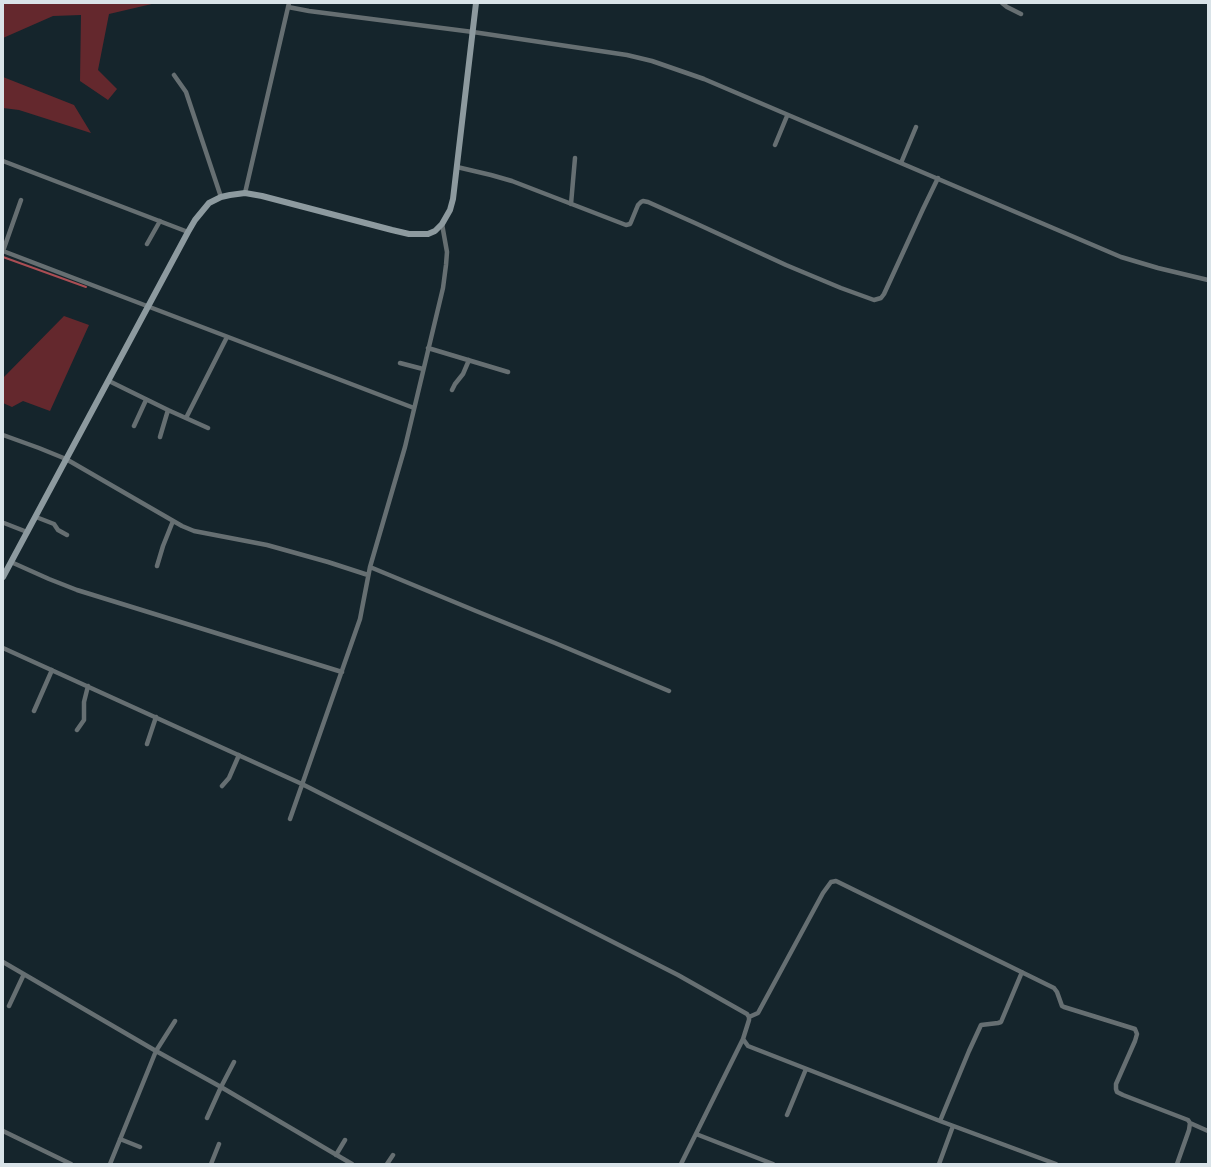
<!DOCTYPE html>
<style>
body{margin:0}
#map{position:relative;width:1211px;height:1167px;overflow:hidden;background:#15252c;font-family:"Fira Sans",sans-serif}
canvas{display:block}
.frame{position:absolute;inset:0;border:4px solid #d9e3e8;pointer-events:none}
</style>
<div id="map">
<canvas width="1211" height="1167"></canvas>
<div class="frame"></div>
</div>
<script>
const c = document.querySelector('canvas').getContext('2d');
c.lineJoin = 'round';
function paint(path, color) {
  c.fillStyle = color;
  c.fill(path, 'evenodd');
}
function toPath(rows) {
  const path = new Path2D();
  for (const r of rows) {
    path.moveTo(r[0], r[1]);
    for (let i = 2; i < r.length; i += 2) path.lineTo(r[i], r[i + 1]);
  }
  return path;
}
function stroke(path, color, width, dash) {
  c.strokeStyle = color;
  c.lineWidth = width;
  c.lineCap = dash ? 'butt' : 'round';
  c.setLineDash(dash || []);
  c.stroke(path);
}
paint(toPath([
 [3,3,156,3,109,14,98,70,117,89,108,100,80,81,81,15,53,16,3,38],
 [3,77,74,105,91,133,19,110,3,108],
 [64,316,89,325,50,411,23,401,12,407,3,403,3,378]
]), '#64282d');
stroke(toPath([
 [3,257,86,287]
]), '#aa4e54', 2);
stroke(toPath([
 [1002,3,1007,7,1021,14],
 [288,7,309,11,473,32,627,55,652,61,704,79,1121,257,1158,268,1208,280],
 [174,75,186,92,221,197],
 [775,145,787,116],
 [3,161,188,232],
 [901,163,916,127],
 [457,167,491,175,512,181,626,225,630,224,631,222,638,205,641,202,643,201,648,202,695,223,786,265,841,288,874,300,881,298,884,294,923,209,938,178],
 [245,193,289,3],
 [571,204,575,158],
 [147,244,160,221],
 [3,251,414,408],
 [3,251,21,200],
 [428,348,508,372],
 [400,363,423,369],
 [109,381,168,410,208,428],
 [452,390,455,384,463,374,469,360],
 [186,418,227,337],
 [134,426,146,400],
 [3,435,39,448,66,459,182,526,194,531,267,545,328,562,368,575],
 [160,437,168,410],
 [36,517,54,524,58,530,67,535],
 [4,523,27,532],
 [11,562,49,579,77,590,342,672],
 [157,566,163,546,173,521],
 [370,567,476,611,555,643,669,691],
 [3,648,302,784,678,975,747,1014,749,1017,749,1020,743,1039,748,1046,940,1121,1056,1164],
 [34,711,52,670],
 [77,730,84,720,84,702,88,686],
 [147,744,156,717],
 [222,786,229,778,239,755],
 [290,819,360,619,370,567,405,447,443,288,446,265,447,252,442,224],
 [3,962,156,1051,221,1087,352,1164],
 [9,1006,24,974],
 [749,1017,758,1013,823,893,831,882,836,881,1054,988,1057,992,1062,1006,1064,1007,1135,1029,1137,1034,1135,1041,1116,1084,1116,1089,1117,1092,1123,1095,1188,1120,1190,1123,1189,1130,1177,1164],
 [787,1115,806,1069],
 [207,1118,221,1087,234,1062],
 [940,1121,969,1051,981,1025,998,1023,1001,1022,1022,972],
 [1190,1123,1208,1131],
 [3,1131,71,1164],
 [696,1134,773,1164],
 [120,1139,140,1147],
 [336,1155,345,1140],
 [110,1164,156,1051,175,1021],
 [211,1164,219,1144],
 [387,1164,393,1155],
 [681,1164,743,1039],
 [939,1164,953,1126]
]), '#666f72', 4.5);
stroke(toPath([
 [3,577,188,232,195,220,209,203,221,197,230,195,245,193,262,196,392,230,409,234,428,234,435,231,442,224,450,210,453,199,476,3]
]), '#8d9a9f', 6);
</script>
